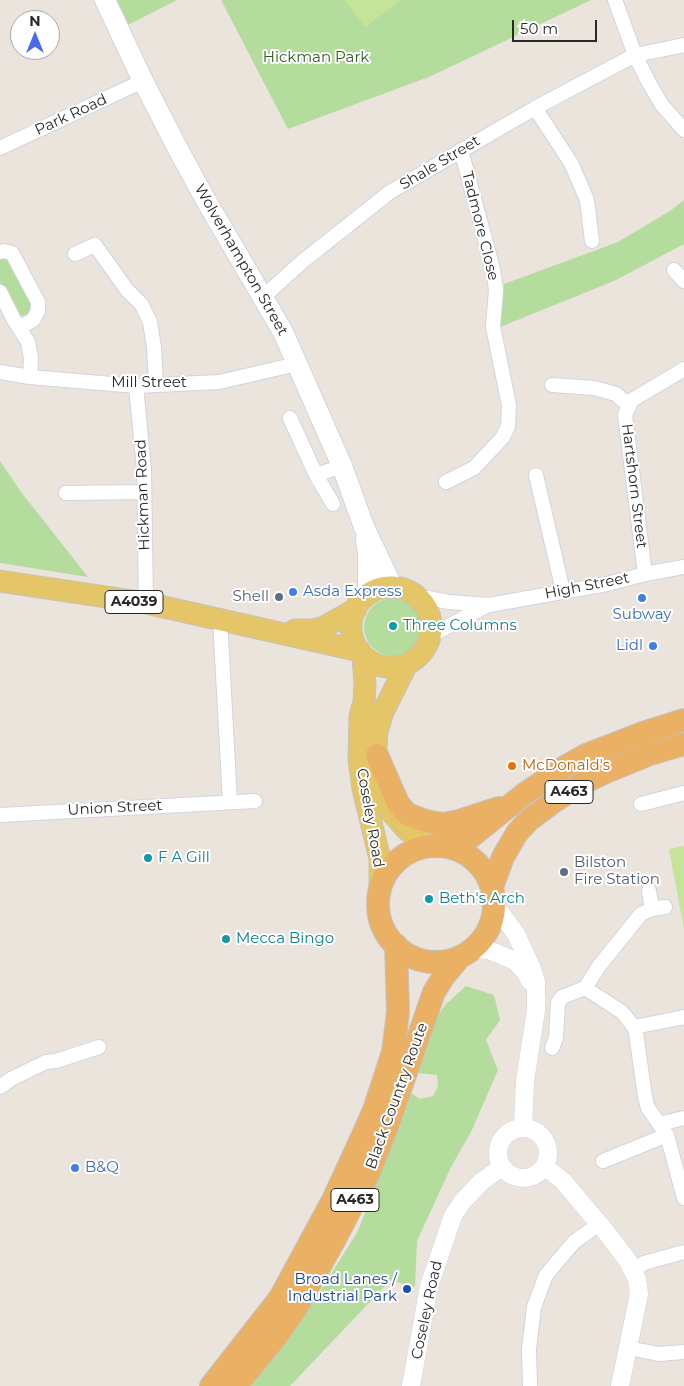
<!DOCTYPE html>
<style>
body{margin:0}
#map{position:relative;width:684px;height:1386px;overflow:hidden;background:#eae4dc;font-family:Montserrat,sans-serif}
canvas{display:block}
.north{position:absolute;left:10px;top:10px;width:50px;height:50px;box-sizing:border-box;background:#fff;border:1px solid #a9a9a9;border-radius:50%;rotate:0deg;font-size:14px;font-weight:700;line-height:20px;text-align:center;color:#292929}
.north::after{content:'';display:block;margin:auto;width:18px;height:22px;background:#496aea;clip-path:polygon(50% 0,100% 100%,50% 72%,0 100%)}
.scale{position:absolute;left:512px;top:20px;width:85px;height:22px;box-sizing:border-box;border:2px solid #292929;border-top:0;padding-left:6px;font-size:15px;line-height:18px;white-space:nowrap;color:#292929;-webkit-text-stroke:4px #fff;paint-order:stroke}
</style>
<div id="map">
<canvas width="684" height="1386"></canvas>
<div class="north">N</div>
<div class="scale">50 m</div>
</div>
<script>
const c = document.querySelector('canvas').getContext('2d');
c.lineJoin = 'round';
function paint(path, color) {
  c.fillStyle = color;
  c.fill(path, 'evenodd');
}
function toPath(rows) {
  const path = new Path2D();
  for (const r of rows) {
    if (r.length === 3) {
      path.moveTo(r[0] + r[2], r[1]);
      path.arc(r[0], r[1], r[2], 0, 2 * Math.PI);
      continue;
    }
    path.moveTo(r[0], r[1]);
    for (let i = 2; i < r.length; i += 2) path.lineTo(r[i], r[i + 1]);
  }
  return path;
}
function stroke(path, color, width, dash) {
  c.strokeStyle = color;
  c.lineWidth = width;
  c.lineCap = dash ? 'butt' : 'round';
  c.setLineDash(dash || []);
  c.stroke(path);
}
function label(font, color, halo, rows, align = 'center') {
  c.font = font + ' Montserrat,sans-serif';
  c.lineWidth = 4;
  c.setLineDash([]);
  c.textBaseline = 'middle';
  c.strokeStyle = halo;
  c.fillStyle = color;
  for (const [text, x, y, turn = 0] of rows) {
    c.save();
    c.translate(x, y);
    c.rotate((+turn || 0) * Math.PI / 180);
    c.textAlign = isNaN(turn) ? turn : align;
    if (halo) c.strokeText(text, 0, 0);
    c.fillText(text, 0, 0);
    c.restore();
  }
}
paint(toPath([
 [116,0,177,0,126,26],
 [221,0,591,0,429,77,288,129],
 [684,200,684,244,614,281,500,327,504,284,618,242,670,211],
 [0,254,6,255,32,300,31,314,22,316,14,310,0,282],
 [0,461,21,492,88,577,0,563],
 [393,627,29],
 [466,986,494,995,500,1020,486,1040,498,1070,472,1130,451,1167,417,1241,415,1287,388,1280,386,1285,290,1386,251,1386,302,1320,358,1231,411,1093,420,1099,433,1096,438,1086,437,1075,417,1073,427,1032,445,1005]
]), '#b3dc9d');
paint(toPath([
 [344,0,402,0,365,27],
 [684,846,684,929,669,849]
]), '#c5e399');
const minor = toPath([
 [615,0,635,55,649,83,662,105,684,130],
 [535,108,571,163,587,200,592,241],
 [0,148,143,81],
 [0,252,4,251,12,253,38,302,38,311,33,320,20,327],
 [75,254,95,245,127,290,142,305,150,322,154,347,156,385],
 [674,270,684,281],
 [0,292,14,320,28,342,31,358,30,377],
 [263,297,303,261,390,192,535,108,635,55,684,45],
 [0,372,30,377,136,386,219,382,297,364],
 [552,385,594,388,616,394,629,406],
 [136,386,144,469,146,603],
 [290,418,316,475,342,466],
 [316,475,333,504],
 [536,475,563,591],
 [446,482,474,468,503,437,508,426,509,405,493,327,496,290,493,269,461,150],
 [66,493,144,492],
 [645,574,625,415,632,400,684,369],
 [417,596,449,602,489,605,607,584,645,574,684,567],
 [220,619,230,802],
 [430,636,488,605],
 [641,804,684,793],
 [0,815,255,801],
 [649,891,652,909,641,914,599,966,585,988,622,1012,634,1027,636,1033,645,1097,648,1108,667,1135,684,1198],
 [652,909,665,907],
 [634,1027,684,1017],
 [552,1048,556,1038,558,1003,562,997,585,988],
 [0,1087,11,1079,46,1062,56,1061,99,1047],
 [659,1124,684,1118],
 [603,1161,667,1135],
 [634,1270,644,1263,684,1252],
 [628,1348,659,1354,684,1352],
 [530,1386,529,1349,534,1307,546,1275,574,1242,599,1224]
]);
const tertiary = toPath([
 [494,904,516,934,532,969,536,982,536,1010,525,1081,523,1128],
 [473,949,489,950,515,961,526,973,530,981],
 [523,1153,25],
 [545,1167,563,1181,606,1232,628,1261,637,1279,639,1294,620,1386],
 [411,1386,429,1286,453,1216,462,1202,481,1182,502,1167]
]);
const secondary = toPath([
 [105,0,143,81,180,153,208,204,283,332,342,466,364,527,393,588],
 [366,539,368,554,368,595]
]);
const primary = toPath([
 [0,581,146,603,360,651],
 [391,627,40],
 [295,630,311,630,322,628,356,609],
 [363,656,365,684,364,702,360,716,359,760,363,789,380,859,380,892],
 [407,664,383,712,377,732,376,749,380,789,392,813,405,828,426,845]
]);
const trunk = toPath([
 [377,755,398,803,407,814,426,821,443,824,459,821,499,808],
 [440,843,467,840,523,795,563,768,586,755,643,733,684,720],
 [436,904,58],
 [492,887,503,857,517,833,529,820,556,800,583,783,606,772,650,754,684,744],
 [211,1386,280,1298,333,1200,362,1137,374,1110,393,1052,398,1012,396,945],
 [236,1386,275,1338,295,1310,334,1241,368,1175,388,1124,434,992,444,976,460,957]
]);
stroke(minor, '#d1d4e1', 16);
stroke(tertiary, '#d1d4e1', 19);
stroke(secondary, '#d1d4e1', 22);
stroke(primary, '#c3c3c3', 23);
stroke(trunk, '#c3c3c3', 24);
stroke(minor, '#fff', 14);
stroke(tertiary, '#fff', 18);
stroke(secondary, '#fff', 20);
stroke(primary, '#e4c567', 21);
stroke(trunk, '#eab064', 22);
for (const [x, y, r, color] of [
 [293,592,5,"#3f7fe0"],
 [279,597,5,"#5c6f8a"],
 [642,598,5,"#3f7fe0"],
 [393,626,5,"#0f9aa8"],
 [653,646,5,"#3f7fe0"],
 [512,766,5,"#e8710a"],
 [148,858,5,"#0f9aa8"],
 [564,872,5,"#5c6f8a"],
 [429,899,5,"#0f9aa8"],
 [226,939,5,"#0f9aa8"],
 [75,1168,5,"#3f7fe0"],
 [407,1289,5,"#1a4fb4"]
]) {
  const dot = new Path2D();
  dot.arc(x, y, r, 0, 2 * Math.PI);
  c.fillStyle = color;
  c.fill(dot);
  stroke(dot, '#fff', 2);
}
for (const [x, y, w] of [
 [134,602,58],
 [569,792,48],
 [355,1200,48]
]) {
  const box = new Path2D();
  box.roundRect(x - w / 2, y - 11.5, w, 23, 4);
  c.fillStyle = '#fff';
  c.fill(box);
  stroke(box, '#292929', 1);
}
label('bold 14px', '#292929', null, [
 ["A4039",134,602],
 ["A463",569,792],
 ["A463",355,1200]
]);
label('15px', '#2e5f20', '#fff', [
 ["Hickman Park",316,58]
]);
label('15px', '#292929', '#fff', [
 ["Park Road",71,115,-25],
 ["Shale Street",440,163,-31],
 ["Tadmore Close",480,226,76],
 ["Wolverhampton Street",241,260,60],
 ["Mill Street",149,383],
 ["Hartshorn Street",634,486,83],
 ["Hickman Road",143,495,-92],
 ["High Street",587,586,-11],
 ["Union Street",115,808,-3],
 ["Coseley Road",370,818,80],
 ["Black Country Route",397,1096,-70],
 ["Coseley Road",427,1310,-78]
]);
label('15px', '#366cbe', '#fff', [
 ["Asda Express",303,592],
 ["Subway",642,615,"center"],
 ["Lidl",643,646,"right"],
 ["B&Q",85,1168]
], 'left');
label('15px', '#4e5e75', '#fff', [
 ["Shell",269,597],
 ["Bilston",574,863,"left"],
 ["Fire Station",574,880,"left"]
], 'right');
label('15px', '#0d838f', '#fff', [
 ["Three Columns",403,626],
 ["F A Gill",158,858],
 ["Beth's Arch",439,899],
 ["Mecca Bingo",236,939]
], 'left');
label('15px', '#c56008', '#fff', [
 ["McDonald's",522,766]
], 'left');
label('15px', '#164399', '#fff', [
 ["Broad Lanes /",397,1280],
 ["Industrial Park",397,1297]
], 'right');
</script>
